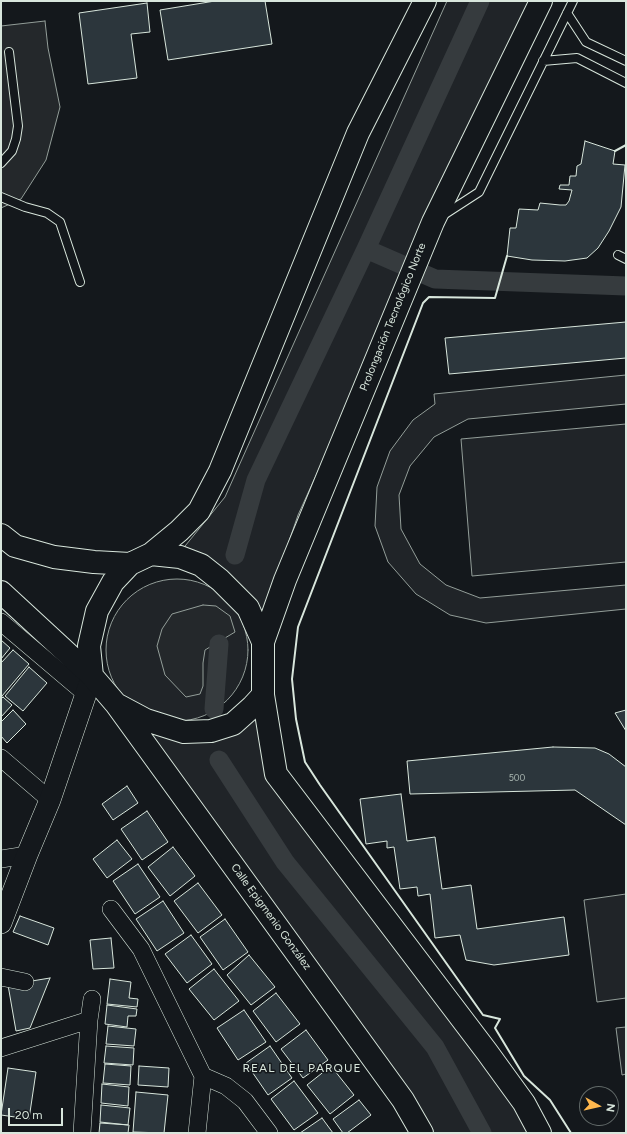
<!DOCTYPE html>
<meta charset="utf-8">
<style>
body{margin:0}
#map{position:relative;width:627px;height:1134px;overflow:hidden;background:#14181c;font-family:Figtree,sans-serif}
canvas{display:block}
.frame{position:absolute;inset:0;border:2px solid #d8e6dc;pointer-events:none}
.north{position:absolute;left:579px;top:1086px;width:40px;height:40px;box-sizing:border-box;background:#14181c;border:1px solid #626a69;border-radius:50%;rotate:98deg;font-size:11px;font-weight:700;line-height:16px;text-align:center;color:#d8e6dc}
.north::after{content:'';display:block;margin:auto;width:14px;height:18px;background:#ffb74d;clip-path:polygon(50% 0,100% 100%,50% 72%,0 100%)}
.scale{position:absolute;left:8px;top:1108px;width:55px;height:18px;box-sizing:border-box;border:2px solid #d8e6dc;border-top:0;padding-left:5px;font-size:12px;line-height:14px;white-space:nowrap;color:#d8e6dc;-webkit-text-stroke:3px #14181c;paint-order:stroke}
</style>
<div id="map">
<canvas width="627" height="1134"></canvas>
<div class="frame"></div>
<div class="north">N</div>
<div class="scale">20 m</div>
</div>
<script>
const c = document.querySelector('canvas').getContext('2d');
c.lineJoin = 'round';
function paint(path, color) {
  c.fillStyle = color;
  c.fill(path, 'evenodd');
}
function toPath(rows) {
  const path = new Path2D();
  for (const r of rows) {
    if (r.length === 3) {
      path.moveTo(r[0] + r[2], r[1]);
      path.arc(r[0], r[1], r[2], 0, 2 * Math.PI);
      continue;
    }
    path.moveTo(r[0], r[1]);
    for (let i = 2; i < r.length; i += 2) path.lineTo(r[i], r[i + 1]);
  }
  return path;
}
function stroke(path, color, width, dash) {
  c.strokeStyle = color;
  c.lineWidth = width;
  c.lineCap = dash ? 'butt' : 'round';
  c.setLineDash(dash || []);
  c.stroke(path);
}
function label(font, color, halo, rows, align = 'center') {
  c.font = font + ' Figtree,sans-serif';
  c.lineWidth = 3;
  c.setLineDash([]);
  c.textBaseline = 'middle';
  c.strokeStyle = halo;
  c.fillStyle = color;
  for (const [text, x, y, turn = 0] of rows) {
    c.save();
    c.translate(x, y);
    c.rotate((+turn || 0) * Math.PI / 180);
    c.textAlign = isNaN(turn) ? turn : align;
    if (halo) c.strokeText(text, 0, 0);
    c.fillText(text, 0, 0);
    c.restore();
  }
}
const green = toPath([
 [447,1,532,1,298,515,261,623,181,551,225,497,447,1],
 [626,375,626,404,468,419,434,437,410,466,399,495,401,529,420,564,446,585,480,598,626,585,626,609,486,623,450,615,416,594,388,562,375,526,377,487,390,451,413,420,435,404,434,394,626,375],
 [626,424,626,562,472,576,461,439,626,424],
 [177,650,71],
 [258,712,268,776,514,1105,528,1133,432,1133,143,727,190,742,258,712],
 [626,894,626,998,597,1002,584,900,626,894],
 [626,1027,626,1074,622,1075,616,1028,626,1027]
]);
paint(green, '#202428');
stroke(green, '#939e99', 1);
const parking = toPath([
 [45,21,48,48,60,107,46,160,21,199,1,208,1,26,45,21],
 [203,605,216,606,230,616,235,632,205,650,203,663,203,686,200,694,186,697,165,675,157,646,162,629,172,614,203,605]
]);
paint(parking, '#24282b');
stroke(parking, '#939e99', 1);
stroke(toPath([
 [366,249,435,279,626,286],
 [235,555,256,480,366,249,480,1],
 [214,709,219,644],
 [219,760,285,862,435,1047,482,1133]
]), '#363b3e', 19);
const building = toPath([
 [215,1,265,1,272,44,168,60,160,10,215,1],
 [147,3,150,32,131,34,137,78,88,84,79,13,147,3],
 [585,141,615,151,613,164,625,165,621,207,609,231,598,248,587,258,565,261,532,260,507,256,510,228,516,228,519,209,538,210,540,203,560,205,566,205,569,201,572,190,559,189,560,185,569,185,570,176,576,176,577,166,581,164,585,141],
 [626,322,626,358,449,374,445,338,626,322],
 [1,640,10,648,1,659,1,640],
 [13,650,29,664,2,696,1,695,1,663,13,650],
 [29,667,47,683,23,711,5,696,29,667],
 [3,697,12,705,1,717,1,699,3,697],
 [13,710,26,724,7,743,1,736,1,722,13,710],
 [626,710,626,731,615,713,626,710],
 [553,747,595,748,609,754,626,767,626,825,575,790,410,794,407,761,553,747],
 [127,786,138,803,113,820,102,804,127,786],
 [401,794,407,841,435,837,442,889,471,885,477,929,564,917,569,955,494,965,466,960,460,935,435,938,430,894,418,896,417,887,400,889,394,847,387,848,387,841,366,844,360,799,401,794],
 [147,811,168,842,142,860,121,829,147,811],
 [117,840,132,859,107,878,93,859,117,840],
 [173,847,195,876,170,896,148,867,173,847],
 [138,864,160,897,135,914,113,881,138,864],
 [198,883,222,915,198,933,174,901,198,883],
 [163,901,184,933,157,951,136,919,163,901],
 [20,916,54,928,48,945,13,932,20,916],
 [225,919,248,952,223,970,200,937,225,919],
 [191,935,212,964,187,983,165,954,191,935],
 [111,938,114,968,93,969,90,940,111,938],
 [249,955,275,987,251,1005,227,975,249,955],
 [214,969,239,1001,214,1020,189,989,214,969],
 [50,978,30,1028,16,1031,8,985,50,978],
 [110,979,131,982,129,998,138,999,137,1007,107,1004,110,979],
 [276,993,300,1024,276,1042,253,1011,276,993],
 [107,1005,137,1009,136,1016,128,1016,127,1027,105,1024,107,1005],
 [244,1010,266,1042,238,1060,217,1028,244,1010],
 [108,1026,136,1029,134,1046,106,1044,108,1026],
 [306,1030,328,1060,303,1078,281,1049,306,1030],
 [106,1046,134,1048,133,1065,104,1063,106,1046],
 [270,1046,292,1078,268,1095,246,1063,270,1046],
 [105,1064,131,1066,130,1085,103,1083,105,1064],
 [139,1066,169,1068,168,1087,138,1085,139,1066],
 [331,1066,354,1095,330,1114,307,1085,331,1066],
 [8,1068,36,1072,29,1119,1,1115,8,1068],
 [294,1081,318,1113,294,1130,271,1099,294,1081],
 [102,1084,129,1087,128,1106,101,1103,102,1084],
 [136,1092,168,1095,164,1133,133,1132,136,1092],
 [359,1100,371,1115,347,1133,343,1133,333,1119,359,1100],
 [101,1105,130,1108,128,1125,100,1122,101,1105],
 [322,1118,333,1133,300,1133,322,1118],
 [100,1123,129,1125,128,1133,99,1133,100,1123]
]);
paint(building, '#2c363c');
stroke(building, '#d8e6dc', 1);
const service = toPath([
 [567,13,586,42,626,61],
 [543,61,577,58,626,83],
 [1,163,12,151,16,139,18,126,9,52],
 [1,197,25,207,47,213,60,222,80,282],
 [442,216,479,192,573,1],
 [618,255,626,259]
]);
const minor = toPath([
 [1,622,86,694],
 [1,758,50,800],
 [1,859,27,855],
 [111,909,141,949,203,1076,226,1086,245,1101,269,1133],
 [1,977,25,982],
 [1,1048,89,1020],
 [82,1133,89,1020,92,999],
 [197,1133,203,1076]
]);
const tertiary = toPath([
 [1,923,27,855,50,800,92,676]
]);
const secondary = toPath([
 [1,535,15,546,54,557,94,562,130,564],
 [151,554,179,531,199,511,220,471,358,133,425,1],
 [1,592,92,676,116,704,146,720,184,732,211,731,233,724,252,707,263,695],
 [263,642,285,580,433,222,541,1],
 [92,676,89,646,97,611,113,582,130,564,151,554,180,557,201,565,220,580,248,608,263,642,263,695,276,774,487,1052,524,1103,540,1133],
 [116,704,403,1100,422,1133]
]);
stroke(service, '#d8e6dc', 10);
stroke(minor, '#d8e6dc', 18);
stroke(tertiary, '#d8e6dc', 22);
stroke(secondary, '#d8e6dc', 24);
stroke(service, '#14181c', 8);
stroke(minor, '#14181c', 17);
stroke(tertiary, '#14181c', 21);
stroke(secondary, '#14181c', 22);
stroke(toPath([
 [615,151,626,145],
 [507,256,495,298,429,297,423,303,298,627,292,679,296,719,305,762,320,785,483,1015,500,1019,495,1028,524,1076,550,1100,571,1133]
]), '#d8e6dc', 2);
label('9px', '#adbab4', null, [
 ["500",517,778]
]);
label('11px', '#d8e6dc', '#14181c', [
 ["Prolongación Tecnológico Norte",393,317,-68],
 ["Calle Epigmenio González",271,917,54]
]);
c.letterSpacing = '1px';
label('12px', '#d8e6dc', '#14181c', [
 ["REAL DEL PARQUE",302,1068]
]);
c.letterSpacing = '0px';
</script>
